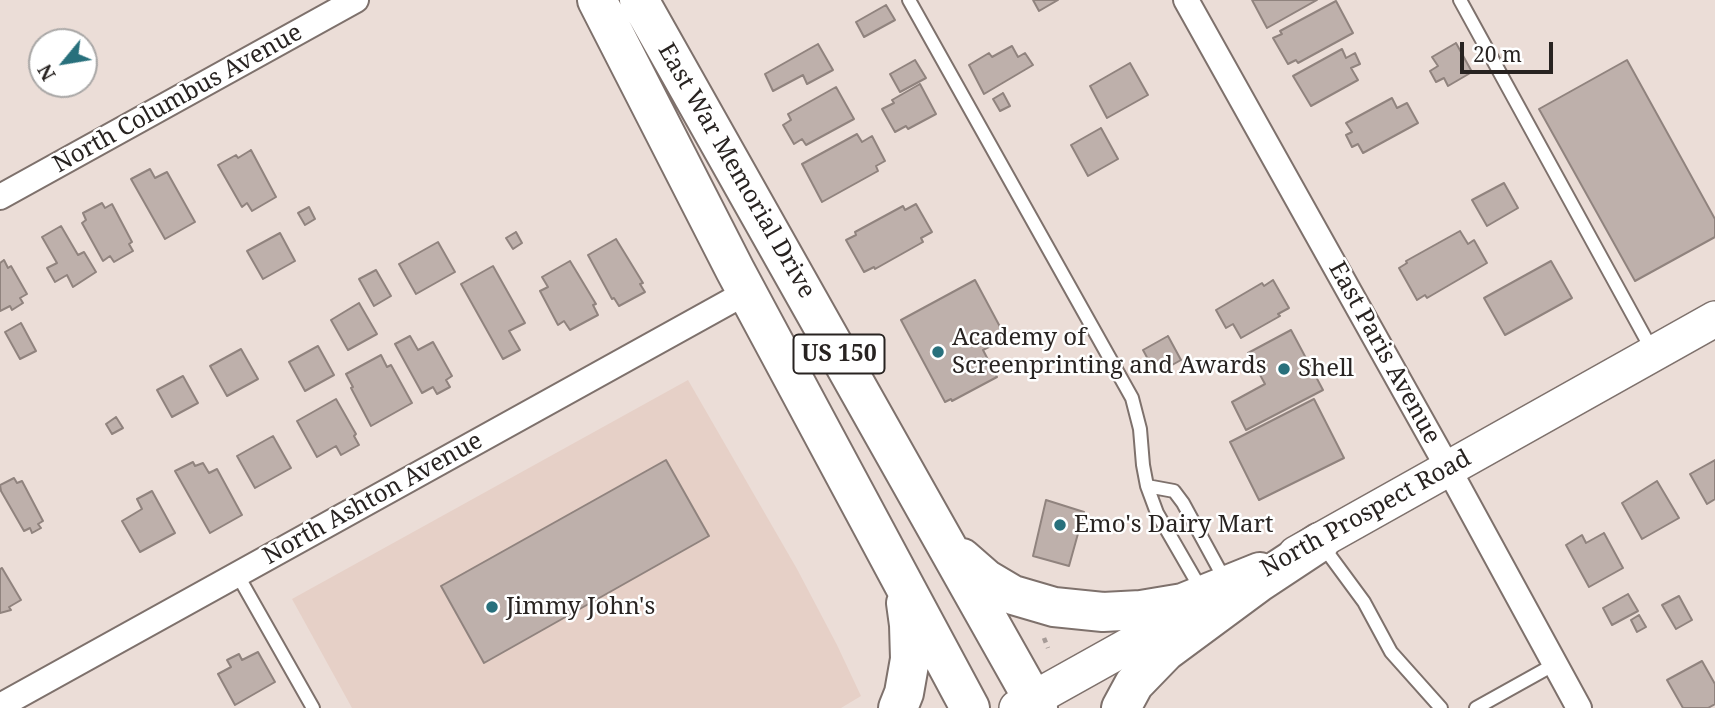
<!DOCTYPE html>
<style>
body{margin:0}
#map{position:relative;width:1715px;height:708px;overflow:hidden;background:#ebddd7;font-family:"Noto Serif",serif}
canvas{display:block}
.north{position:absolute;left:28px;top:28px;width:70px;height:70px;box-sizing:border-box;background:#fff;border:2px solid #a9a7a6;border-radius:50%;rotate:240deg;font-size:19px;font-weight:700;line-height:28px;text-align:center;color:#282321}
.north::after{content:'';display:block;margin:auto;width:24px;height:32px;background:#28707c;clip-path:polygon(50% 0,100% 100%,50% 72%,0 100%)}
.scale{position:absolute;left:1460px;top:42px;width:93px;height:32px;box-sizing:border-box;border:4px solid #282321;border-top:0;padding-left:9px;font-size:21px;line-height:24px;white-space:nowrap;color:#282321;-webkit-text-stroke:5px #fff;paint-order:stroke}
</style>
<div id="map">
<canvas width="1715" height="708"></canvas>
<div class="north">N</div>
<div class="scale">20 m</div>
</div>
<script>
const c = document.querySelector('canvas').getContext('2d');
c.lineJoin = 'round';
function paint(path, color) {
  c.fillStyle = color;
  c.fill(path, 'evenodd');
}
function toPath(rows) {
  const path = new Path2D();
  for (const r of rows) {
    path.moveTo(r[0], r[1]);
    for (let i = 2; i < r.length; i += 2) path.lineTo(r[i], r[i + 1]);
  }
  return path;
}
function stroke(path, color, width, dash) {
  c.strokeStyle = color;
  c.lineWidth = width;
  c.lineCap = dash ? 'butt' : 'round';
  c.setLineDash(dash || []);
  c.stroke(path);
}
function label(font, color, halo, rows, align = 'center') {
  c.font = font + ' "Noto Serif",serif';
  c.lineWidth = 5;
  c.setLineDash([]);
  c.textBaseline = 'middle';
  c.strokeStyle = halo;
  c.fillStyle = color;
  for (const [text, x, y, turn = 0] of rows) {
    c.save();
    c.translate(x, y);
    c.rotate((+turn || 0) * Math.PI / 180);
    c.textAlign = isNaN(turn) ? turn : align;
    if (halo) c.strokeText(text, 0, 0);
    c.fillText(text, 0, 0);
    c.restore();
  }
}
paint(toPath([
 [688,380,797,569,837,645,861,696,841,708,352,708,292,599]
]), '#e6d0c7');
const building = toPath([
 [1033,0,1058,0,1039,11,1033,0],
 [1252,0,1317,0,1267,28,1252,0],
 [1336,1,1353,33,1298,63,1296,60,1288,64,1273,38,1282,34,1280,31,1336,1],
 [886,5,895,20,864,37,856,22,886,5],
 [1456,43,1472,72,1448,86,1444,78,1436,82,1430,71,1438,66,1432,57,1456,43],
 [818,44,833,70,807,84,803,75,773,91,765,74,818,44],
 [1012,46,1018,57,1025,53,1033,65,984,94,969,65,989,53,992,57,1012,46],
 [1342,49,1346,58,1355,53,1360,64,1351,68,1358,80,1311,106,1293,76,1342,49],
 [915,60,926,78,900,92,890,74,915,60],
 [1627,60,1715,219,1715,237,1635,281,1539,109,1627,60],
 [1130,63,1148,95,1107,118,1090,86,1130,63],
 [920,84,936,114,908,129,906,126,895,132,882,109,894,103,892,100,920,84],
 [836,87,854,119,806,145,802,139,794,144,783,125,791,120,788,114,836,87],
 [1003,93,1010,106,1000,111,993,99,1003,93],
 [1392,98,1397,108,1407,103,1418,123,1363,153,1358,144,1352,147,1346,135,1352,132,1346,123,1392,98],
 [1101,128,1118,159,1088,176,1071,145,1101,128],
 [857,134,862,142,872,136,885,161,876,166,878,171,822,202,802,164,857,134],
 [251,150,276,197,252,211,247,203,242,207,218,165,236,155,238,158,251,150],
 [150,169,155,178,167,172,195,222,165,239,131,179,150,169],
 [1504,183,1518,208,1487,226,1472,200,1504,183],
 [102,203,105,208,112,204,132,242,129,244,133,251,114,262,110,256,103,261,82,223,86,220,83,213,102,203],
 [916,204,932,232,921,238,923,242,875,269,874,267,864,272,846,240,856,235,855,232,903,206,905,210,916,204],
 [309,207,315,219,305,225,298,213,309,207],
 [61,226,78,255,84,252,96,272,73,287,67,275,55,282,47,268,57,263,42,237,61,226],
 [1460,231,1468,244,1474,240,1487,263,1427,298,1425,295,1417,300,1399,268,1407,263,1406,261,1460,231],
 [516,232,522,243,513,249,506,238,516,232],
 [280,233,295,261,263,279,247,251,280,233],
 [616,239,643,283,640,284,645,292,619,306,614,298,612,299,588,255,616,239],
 [438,242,455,272,416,294,399,264,438,242],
 [4,260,8,268,11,266,27,294,20,298,23,303,12,310,10,306,0,311,0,263,4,260],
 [570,261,596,304,593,305,598,315,570,330,564,321,558,325,540,291,548,287,542,277,570,261],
 [1551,261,1572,298,1505,335,1484,298,1551,261],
 [493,266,525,323,509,331,520,350,503,359,461,284,493,266],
 [376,270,391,296,374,306,359,279,376,270],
 [975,280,1006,338,983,350,997,377,952,401,951,399,945,402,901,320,975,280],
 [1273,280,1289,308,1278,314,1280,316,1241,338,1233,324,1226,328,1216,310,1262,283,1264,286,1273,280],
 [359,303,377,334,348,350,331,320,359,303],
 [21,323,36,351,20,359,5,332,21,323],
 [1291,330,1323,390,1246,430,1232,402,1265,384,1248,353,1291,330],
 [410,336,418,350,433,342,452,376,446,380,450,387,437,394,433,387,422,393,395,344,410,336],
 [1168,336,1181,360,1156,374,1143,350,1168,336],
 [318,346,334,375,305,391,289,362,318,346],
 [241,349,258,379,227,396,210,366,241,349],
 [381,355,387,367,391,365,412,403,371,426,351,388,353,387,346,374,381,355],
 [183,376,198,403,172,417,157,390,183,376],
 [336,399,356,434,354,436,359,445,341,455,336,446,317,457,297,421,336,399],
 [1314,399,1344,458,1259,500,1230,442,1314,399],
 [116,417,123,428,112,434,106,424,116,417],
 [273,436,291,468,255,488,237,456,273,436],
 [666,460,709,536,484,663,441,586,666,460],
 [1715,460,1715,499,1707,504,1690,474,1715,460],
 [193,462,195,466,203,463,209,473,217,469,242,515,210,533,175,471,193,462],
 [14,478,17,483,22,481,43,521,38,524,41,528,32,533,30,528,24,531,1,491,0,485,14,478],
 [1657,481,1679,518,1642,539,1622,503,1657,481],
 [152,491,175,533,140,552,122,521,142,509,137,499,152,491],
 [1046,500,1084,512,1069,566,1033,556,1046,500],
 [1604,533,1623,568,1589,587,1566,545,1582,535,1586,543,1604,533],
 [2,568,21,600,9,607,11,610,0,613,0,569,2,568],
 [1628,594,1638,611,1612,625,1603,608,1628,594],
 [1679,596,1692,620,1676,629,1662,605,1679,596],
 [1639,615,1646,627,1637,632,1631,620,1639,615],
 [258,652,275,682,235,705,218,674,231,667,227,660,239,654,242,660,258,652],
 [1702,661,1715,684,1715,704,1708,708,1683,708,1667,680,1702,661]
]);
paint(building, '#beb0ab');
stroke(building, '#90837e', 2);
const service = toPath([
 [909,0,1132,398,1140,429,1143,465,1147,486,1157,513,1202,591],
 [1460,0,1652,350],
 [1147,486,1174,491,1183,503,1226,582],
 [1322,545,1364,602,1391,652,1441,708],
 [237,574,313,708],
 [1476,708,1555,664]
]);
const minor = toPath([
 [1186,0,1448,468,1579,708],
 [0,197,356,0],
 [0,706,747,292]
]);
const secondary = toPath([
 [1296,554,1715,319],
 [1017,708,1207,602]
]);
const trunk = toPath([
 [597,0,735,270,970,708],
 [639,0,1038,708],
 [962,558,986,579,1013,595,1054,607,1103,612,1141,610,1183,603,1260,572],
 [898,708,904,693,910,659,909,625,906,603],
 [1121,708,1134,684,1166,651,1258,583,1320,542]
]);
stroke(service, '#7e716c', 16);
stroke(minor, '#7e716c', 28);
stroke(secondary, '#7e716c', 38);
stroke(trunk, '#7e716c', 42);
stroke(toPath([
 [1044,638,1048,648]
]), '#a69b97', 4.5, [5, 5]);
stroke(service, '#fff', 12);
stroke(minor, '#fff', 24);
stroke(secondary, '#fff', 35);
stroke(trunk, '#fff', 38);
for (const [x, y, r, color] of [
 [938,352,7,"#28707c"],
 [1284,369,7,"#28707c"],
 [1060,525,7,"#28707c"],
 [492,607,7,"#28707c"]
]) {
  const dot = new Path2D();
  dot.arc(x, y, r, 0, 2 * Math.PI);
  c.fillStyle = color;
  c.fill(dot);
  stroke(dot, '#fff', 2.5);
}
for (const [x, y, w] of [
 [839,354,91]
]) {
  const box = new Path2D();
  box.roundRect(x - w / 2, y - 19.5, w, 39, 5);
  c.fillStyle = '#fff';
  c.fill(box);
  stroke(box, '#282321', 2);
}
label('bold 23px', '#282321', null, [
 ["US 150",839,354]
]);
label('24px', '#282321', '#fff', [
 ["North Columbus Avenue",178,99,-29],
 ["East War Memorial Drive",736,171,60],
 ["East Paris Avenue",1384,353,61],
 ["North Ashton Avenue",373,499,-29],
 ["North Prospect Road",1366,514,-29]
]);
label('24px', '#282321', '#fff', [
 ["Academy of",952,338],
 ["Screenprinting and Awards",952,366],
 ["Shell",1298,369],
 ["Emo's Dairy Mart",1074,525],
 ["Jimmy John's",506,607]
], 'left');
</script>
